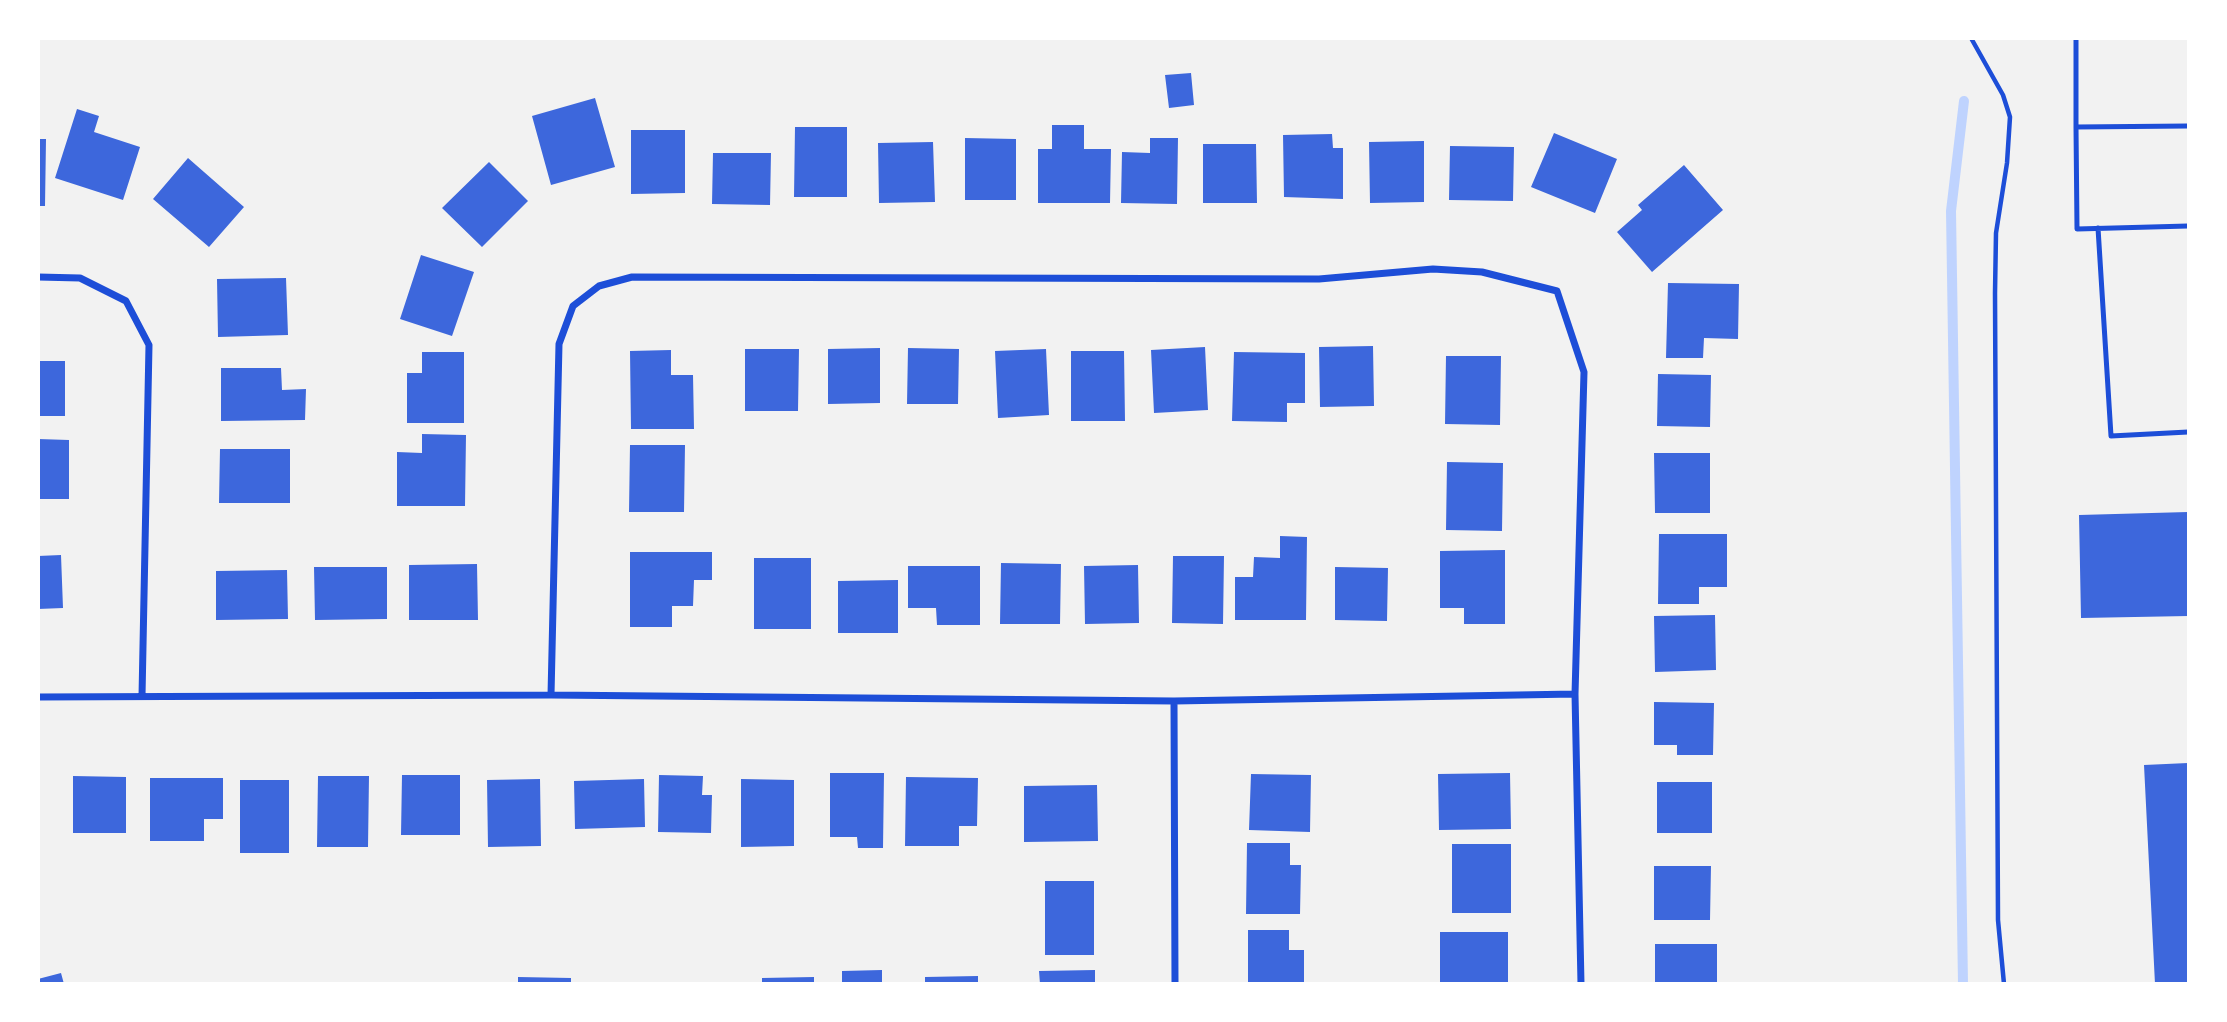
<!DOCTYPE html>
<style>
body{margin:0}
#map{position:relative;width:2227px;height:1022px;overflow:hidden;background:#f2f2f2;font-family:"Noto Sans",sans-serif}
canvas{display:block}
.frame{position:absolute;inset:0;border:40px solid #fff;pointer-events:none}
</style>
<div id="map">
<canvas width="2227" height="1022"></canvas>
<div class="frame"></div>
</div>
<script>
const c = document.querySelector('canvas').getContext('2d');
c.lineJoin = 'round';
function toPath(rows) {
  const path = new Path2D();
  for (const r of rows) {
    path.moveTo(r[0], r[1]);
    for (let i = 2; i < r.length; i += 2) path.lineTo(r[i], r[i + 1]);
  }
  return path;
}
function stroke(path, color, width, dash) {
  c.strokeStyle = color;
  c.lineWidth = width;
  c.lineCap = dash ? 'butt' : 'round';
  c.setLineDash(dash || []);
  c.stroke(path);
}
function paint(path, color) {
  c.fillStyle = color;
  c.fill(path, 'evenodd');
}
stroke(toPath([
 [1963,984,1951,211,1964,101]
]), '#bfd3fe', 10);
paint(toPath([
 [1191,73,1194,105,1169,108,1165,75],
 [595,98,615,167,551,185,532,116],
 [77,109,99,116,94,132,140,147,123,200,55,178],
 [1052,125,1084,125,1084,149,1111,149,1110,203,1038,203,1038,149,1052,149],
 [795,127,847,127,847,197,794,197],
 [631,130,685,130,685,193,631,194],
 [1554,133,1617,159,1595,213,1531,187],
 [1332,134,1333,148,1343,148,1343,199,1284,197,1283,135],
 [965,138,1016,139,1016,200,965,200],
 [1150,138,1178,138,1177,204,1121,203,1122,152,1150,153],
 [38,139,46,139,45,206,38,206],
 [1424,141,1424,202,1370,203,1369,142],
 [933,142,935,202,879,203,878,143],
 [1203,144,1256,144,1257,203,1203,203],
 [1450,146,1514,147,1513,201,1449,200],
 [713,153,771,153,770,205,712,204],
 [188,158,244,207,209,247,153,199],
 [489,162,528,201,482,247,442,208],
 [1684,165,1723,210,1652,272,1617,232,1642,210,1638,205],
 [421,255,474,272,452,336,400,319],
 [286,278,288,335,218,337,217,279],
 [1668,283,1739,284,1738,339,1704,338,1703,358,1666,358],
 [1373,346,1374,406,1320,407,1319,347],
 [1205,347,1208,410,1154,413,1151,350],
 [880,348,880,403,828,404,828,349],
 [908,348,959,349,958,404,907,404],
 [745,349,799,349,798,411,745,411],
 [1046,349,1049,415,998,418,995,351],
 [671,350,671,375,693,375,694,429,631,429,630,351],
 [1071,351,1124,351,1125,421,1071,421],
 [422,352,464,352,464,423,407,423,407,373,422,373],
 [1234,352,1305,353,1305,403,1287,403,1287,422,1232,421],
 [1446,356,1501,356,1500,425,1445,424],
 [38,361,65,361,65,416,38,416],
 [221,368,281,368,282,390,306,389,305,420,221,421],
 [1658,374,1711,375,1710,427,1657,426],
 [422,434,466,435,465,506,397,506,397,452,422,453],
 [38,439,69,440,69,499,38,499],
 [630,445,685,445,684,512,629,512],
 [220,449,290,449,290,503,219,503],
 [1654,453,1710,453,1710,513,1655,513],
 [1447,462,1503,463,1502,531,1446,530],
 [2188,512,2188,616,2081,618,2079,515],
 [1659,534,1727,534,1727,587,1699,587,1699,604,1658,604],
 [1280,536,1307,537,1306,620,1235,620,1235,577,1253,577,1254,557,1280,558],
 [1505,550,1505,624,1464,624,1464,608,1440,608,1440,551],
 [630,552,712,552,712,580,694,580,693,606,672,606,672,627,630,627],
 [61,555,63,608,38,609,38,556],
 [1173,556,1224,556,1223,624,1172,623],
 [754,558,811,558,811,629,754,629],
 [1001,563,1061,564,1060,624,1000,624],
 [477,564,478,620,409,620,409,565],
 [1138,565,1139,623,1085,624,1084,566],
 [908,566,980,566,980,625,937,625,936,608,908,608],
 [314,567,387,567,387,619,315,620],
 [1335,567,1388,568,1387,621,1335,620],
 [287,570,288,619,216,620,216,571],
 [898,580,898,633,838,633,838,581],
 [1715,615,1716,670,1655,672,1654,616],
 [1654,702,1714,703,1713,755,1677,755,1677,745,1654,745],
 [2188,763,2188,984,2155,984,2144,765],
 [830,773,884,773,883,848,858,848,857,837,830,837],
 [1510,773,1511,829,1439,830,1438,774],
 [1251,774,1311,775,1310,832,1249,830],
 [402,775,460,775,460,835,401,835],
 [659,775,703,776,702,795,712,795,711,833,658,832],
 [73,776,126,777,126,833,73,833],
 [318,776,369,776,368,847,317,847],
 [906,777,978,778,977,826,959,826,959,846,905,846],
 [150,778,223,778,223,819,204,819,204,841,150,841],
 [540,779,541,846,488,847,487,780],
 [644,779,645,827,575,829,574,781],
 [741,779,794,780,794,846,741,847],
 [240,780,289,780,289,853,240,853],
 [1657,782,1712,782,1712,833,1657,833],
 [1097,785,1098,841,1024,842,1024,786],
 [1247,843,1290,843,1290,865,1301,865,1300,914,1246,914],
 [1452,844,1511,844,1511,913,1452,913],
 [1654,866,1711,866,1710,920,1654,920],
 [1045,881,1094,881,1094,955,1045,955],
 [1248,930,1289,930,1289,950,1304,950,1304,984,1248,984],
 [1440,932,1508,932,1508,984,1440,984],
 [1655,944,1717,944,1717,984,1655,984],
 [882,970,882,984,842,984,842,971],
 [1095,970,1095,984,1040,984,1039,971],
 [61,973,64,984,38,984,38,979],
 [978,976,978,984,925,984,925,977],
 [518,977,571,978,571,984,518,984],
 [814,977,814,984,762,984,762,978]
]), '#3d67dc');
stroke(toPath([
 [1971,38,2003,95,2010,117,2007,163,1996,233,1995,293,1998,920,2004,984]
]), '#1d4ed8', 4.5);
stroke(toPath([
 [2076,38,2076,127,2188,126],
 [2076,127,2077,229,2188,226],
 [2098,228,2111,436,2188,432]
]), '#1d4ed8', 5);
stroke(toPath([
 [38,277,80,278,126,301,149,345,142,696],
 [551,695,559,344,573,306,599,286,632,277,1319,279,1433,269,1482,272,1557,291,1584,372,1575,694,1581,984],
 [38,697,551,695,1174,701,1575,694],
 [1174,701,1175,984]
]), '#1d4ed8', 7);
</script>
